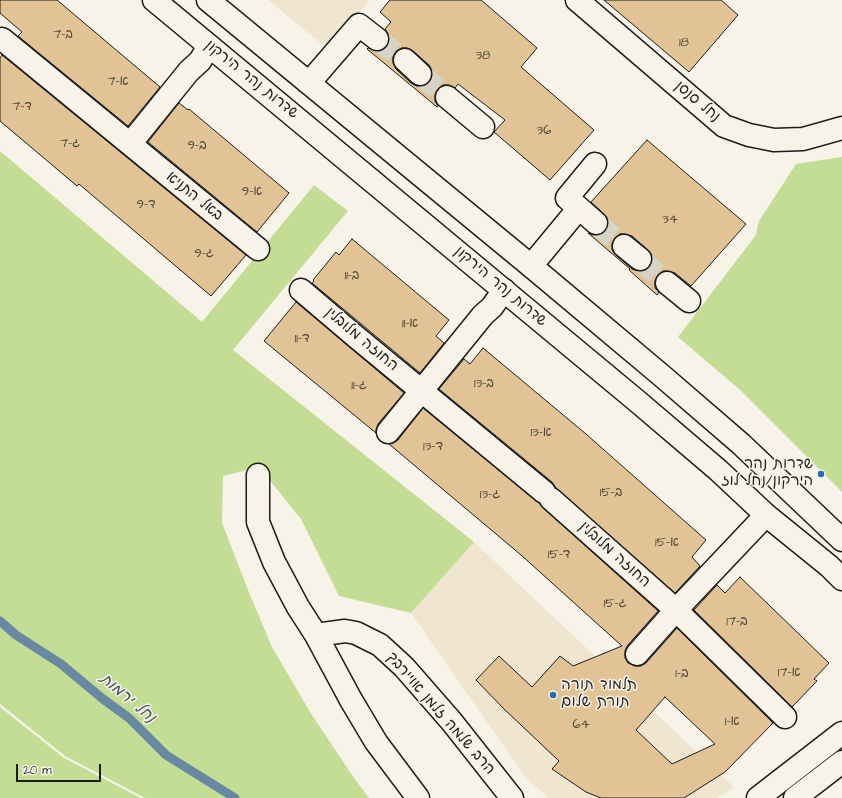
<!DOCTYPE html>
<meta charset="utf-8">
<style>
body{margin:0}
#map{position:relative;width:842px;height:798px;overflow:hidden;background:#f7f3e8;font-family:"Architects Daughter",sans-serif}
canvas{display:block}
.scale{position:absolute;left:16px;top:764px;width:85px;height:18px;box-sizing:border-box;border:2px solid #1c1c1c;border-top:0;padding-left:5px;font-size:12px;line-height:14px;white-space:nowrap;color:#1c1c1c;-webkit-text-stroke:3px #f7f3e8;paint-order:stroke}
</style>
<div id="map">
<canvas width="842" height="798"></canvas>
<div class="scale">20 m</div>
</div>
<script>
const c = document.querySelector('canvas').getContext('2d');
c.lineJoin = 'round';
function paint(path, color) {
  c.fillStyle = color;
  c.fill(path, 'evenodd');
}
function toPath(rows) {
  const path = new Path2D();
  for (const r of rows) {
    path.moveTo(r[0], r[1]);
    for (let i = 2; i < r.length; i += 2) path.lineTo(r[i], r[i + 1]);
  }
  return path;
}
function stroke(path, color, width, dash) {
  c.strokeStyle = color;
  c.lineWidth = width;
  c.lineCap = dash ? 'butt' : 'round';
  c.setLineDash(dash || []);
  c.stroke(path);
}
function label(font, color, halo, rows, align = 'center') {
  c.font = font + ' "Architects Daughter","Playpen Sans Hebrew",sans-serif';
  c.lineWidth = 3;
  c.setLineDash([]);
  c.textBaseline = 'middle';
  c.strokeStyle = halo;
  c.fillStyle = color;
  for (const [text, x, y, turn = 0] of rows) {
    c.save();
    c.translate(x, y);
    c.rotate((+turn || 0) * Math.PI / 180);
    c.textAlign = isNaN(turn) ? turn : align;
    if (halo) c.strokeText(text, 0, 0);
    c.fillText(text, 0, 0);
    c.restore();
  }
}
paint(toPath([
 [268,0,370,0,328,49],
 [474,542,734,787,717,798,548,798,544,794,526,778,411,613]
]), '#f0e5cf');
paint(toPath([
 [0,151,202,322,314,185,348,211,233,350,474,542,411,613,339,596,301,519,259,467,223,476,222,523,250,595,272,647,310,712,354,778,369,798,145,798,65,756,0,704],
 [842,157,842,492,739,389,678,337,756,235,759,221,796,164],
 [0,707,64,758,141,798,0,798]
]), '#c3dd94');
stroke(toPath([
 [0,621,16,635,61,664,103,699,129,718,166,755,235,798]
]), '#6989a2', 9);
const building = toPath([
 [0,0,57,0,160,87,128,126,18,36,22,32,0,13,0,0],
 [390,0,481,0,537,48,521,67,594,130,550,180,494,132,505,120,458,84,455,88,449,85,443,85,438,89,435,95,435,101,438,106,437,107,367,49,368,48,376,51,381,51,387,46,389,41,389,35,385,29,391,22,380,12,390,0],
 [402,48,407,48,413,51,429,65,432,71,432,76,429,83,423,86,417,86,411,83,396,69,393,63,393,57,396,51,402,48],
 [604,0,721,0,738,15,689,72,604,0],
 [2,55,246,255,211,296,79,184,77,186,0,121,0,58,2,55],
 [179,103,188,110,189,109,289,193,257,232,148,142,179,103],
 [647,140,746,224,691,286,675,273,669,271,663,271,658,275,655,281,655,288,659,292,657,295,629,270,630,269,588,233,593,235,600,235,606,231,608,225,608,219,604,214,591,202,647,140],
 [620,234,626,234,632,236,648,250,652,255,652,261,649,267,644,271,638,271,632,269,616,255,612,250,612,244,615,238,620,234],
 [352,239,449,320,436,336,444,343,420,373,312,283,314,281,313,280,336,252,339,255,352,239],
 [296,302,404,393,378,424,376,430,376,433,264,341,296,302],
 [483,348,586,434,706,540,692,557,700,566,675,593,556,488,552,482,439,389,464,359,470,364,483,348],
 [423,408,539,503,543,508,658,611,627,646,625,651,625,658,628,663,635,666,641,666,646,663,677,628,773,723,725,772,684,798,601,798,586,792,552,769,559,761,503,708,476,680,499,656,532,687,560,656,573,666,622,646,521,555,389,444,393,443,398,440,423,408],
 [665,697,715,744,672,764,636,730,665,697],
 [740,577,829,663,814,679,817,681,792,707,694,610,717,585,725,593,740,577]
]);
paint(building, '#e1c395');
stroke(building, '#1c1c1c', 1);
stroke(toPath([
 [377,39,405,60],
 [420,74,447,97],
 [596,223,624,246],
 [640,259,667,283]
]), '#d6d3c9', 22, [22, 11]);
const minor = toPath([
 [577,0,724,126,749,135,774,140,803,139,842,128],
 [2,39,258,249],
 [405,60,420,74],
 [309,83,359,25,377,39],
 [447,97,483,127],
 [130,144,189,71,200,61,209,46],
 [579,208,596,223],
 [624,246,640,259],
 [531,266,579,208,567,198,595,164],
 [667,283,689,301],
 [301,290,355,336,544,492],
 [388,432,483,315,492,307,504,290],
 [258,475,258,522,274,562,298,607,316,635,351,700,376,742,418,798],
 [551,499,676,610,785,717],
 [316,635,345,631,356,633,380,645,404,667,452,722,512,798],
 [637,654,676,610,766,515],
 [758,798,842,733],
 [795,798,842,762]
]);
const major = toPath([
 [154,0,637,401,718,470,766,515,829,566,842,579],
 [208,0,531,266,661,375,741,444,842,540]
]);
stroke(minor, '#1c1c1c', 25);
stroke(major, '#1c1c1c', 25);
stroke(minor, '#f7f3e8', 22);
stroke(major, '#f7f3e8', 22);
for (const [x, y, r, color] of [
 [821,474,4,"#1f6fb2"],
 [553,695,4,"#1f6fb2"]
]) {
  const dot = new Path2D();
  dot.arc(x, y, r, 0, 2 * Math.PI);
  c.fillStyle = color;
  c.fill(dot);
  stroke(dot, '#f7f3e8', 1.5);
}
label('13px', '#4d463a', null, [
 ["7-ב",63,35],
 ["18",684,43],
 ["38",483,56],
 ["7-א",118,82],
 ["7-ד",22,107],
 ["36",544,131],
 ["7-ג",70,144],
 ["9-ב",197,146],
 ["9-א",252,192],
 ["9-ד",146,205],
 ["34",670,220],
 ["9-ג",204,254],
 ["11-ב",352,276],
 ["11-א",410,324],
 ["11-ד",302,339],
 ["13-ב",484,384],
 ["11-ג",359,386],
 ["13-א",541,433],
 ["13-ד",433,447],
 ["15-ב",611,493],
 ["13-ג",490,495],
 ["15-א",667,543],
 ["15-ד",559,555],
 ["15-ג",615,604],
 ["17-ב",737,622],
 ["17-א",789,673],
 ["1-ב",682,674],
 ["1-א",732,722],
 ["64",581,725]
]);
label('15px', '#1c1c1c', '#f7f3e8', [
 ["שדרות נהר הירקון",251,80,39],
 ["נחל סנסן",697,102,40],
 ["באל התניא",194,197,39],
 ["שדרות נהר הירקון",500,287,40],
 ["החוזה מלובלין",361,340,40],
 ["החוזה מלובלין",614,555,42],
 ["הרב שלמה זלמן אויירבך",440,714,49]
]);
label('15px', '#1c1c1c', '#f7f3e8', [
 ["שדרות נהר",813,465],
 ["הירקון/נחל לוז",813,482],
 ["תלמוד תורה",561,686,"left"],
 ["תורת שלום",561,703,"left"]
], 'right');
label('italic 16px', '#43535f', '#f7f3e8', [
 ["נחל ירמות",127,699,40]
]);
</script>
